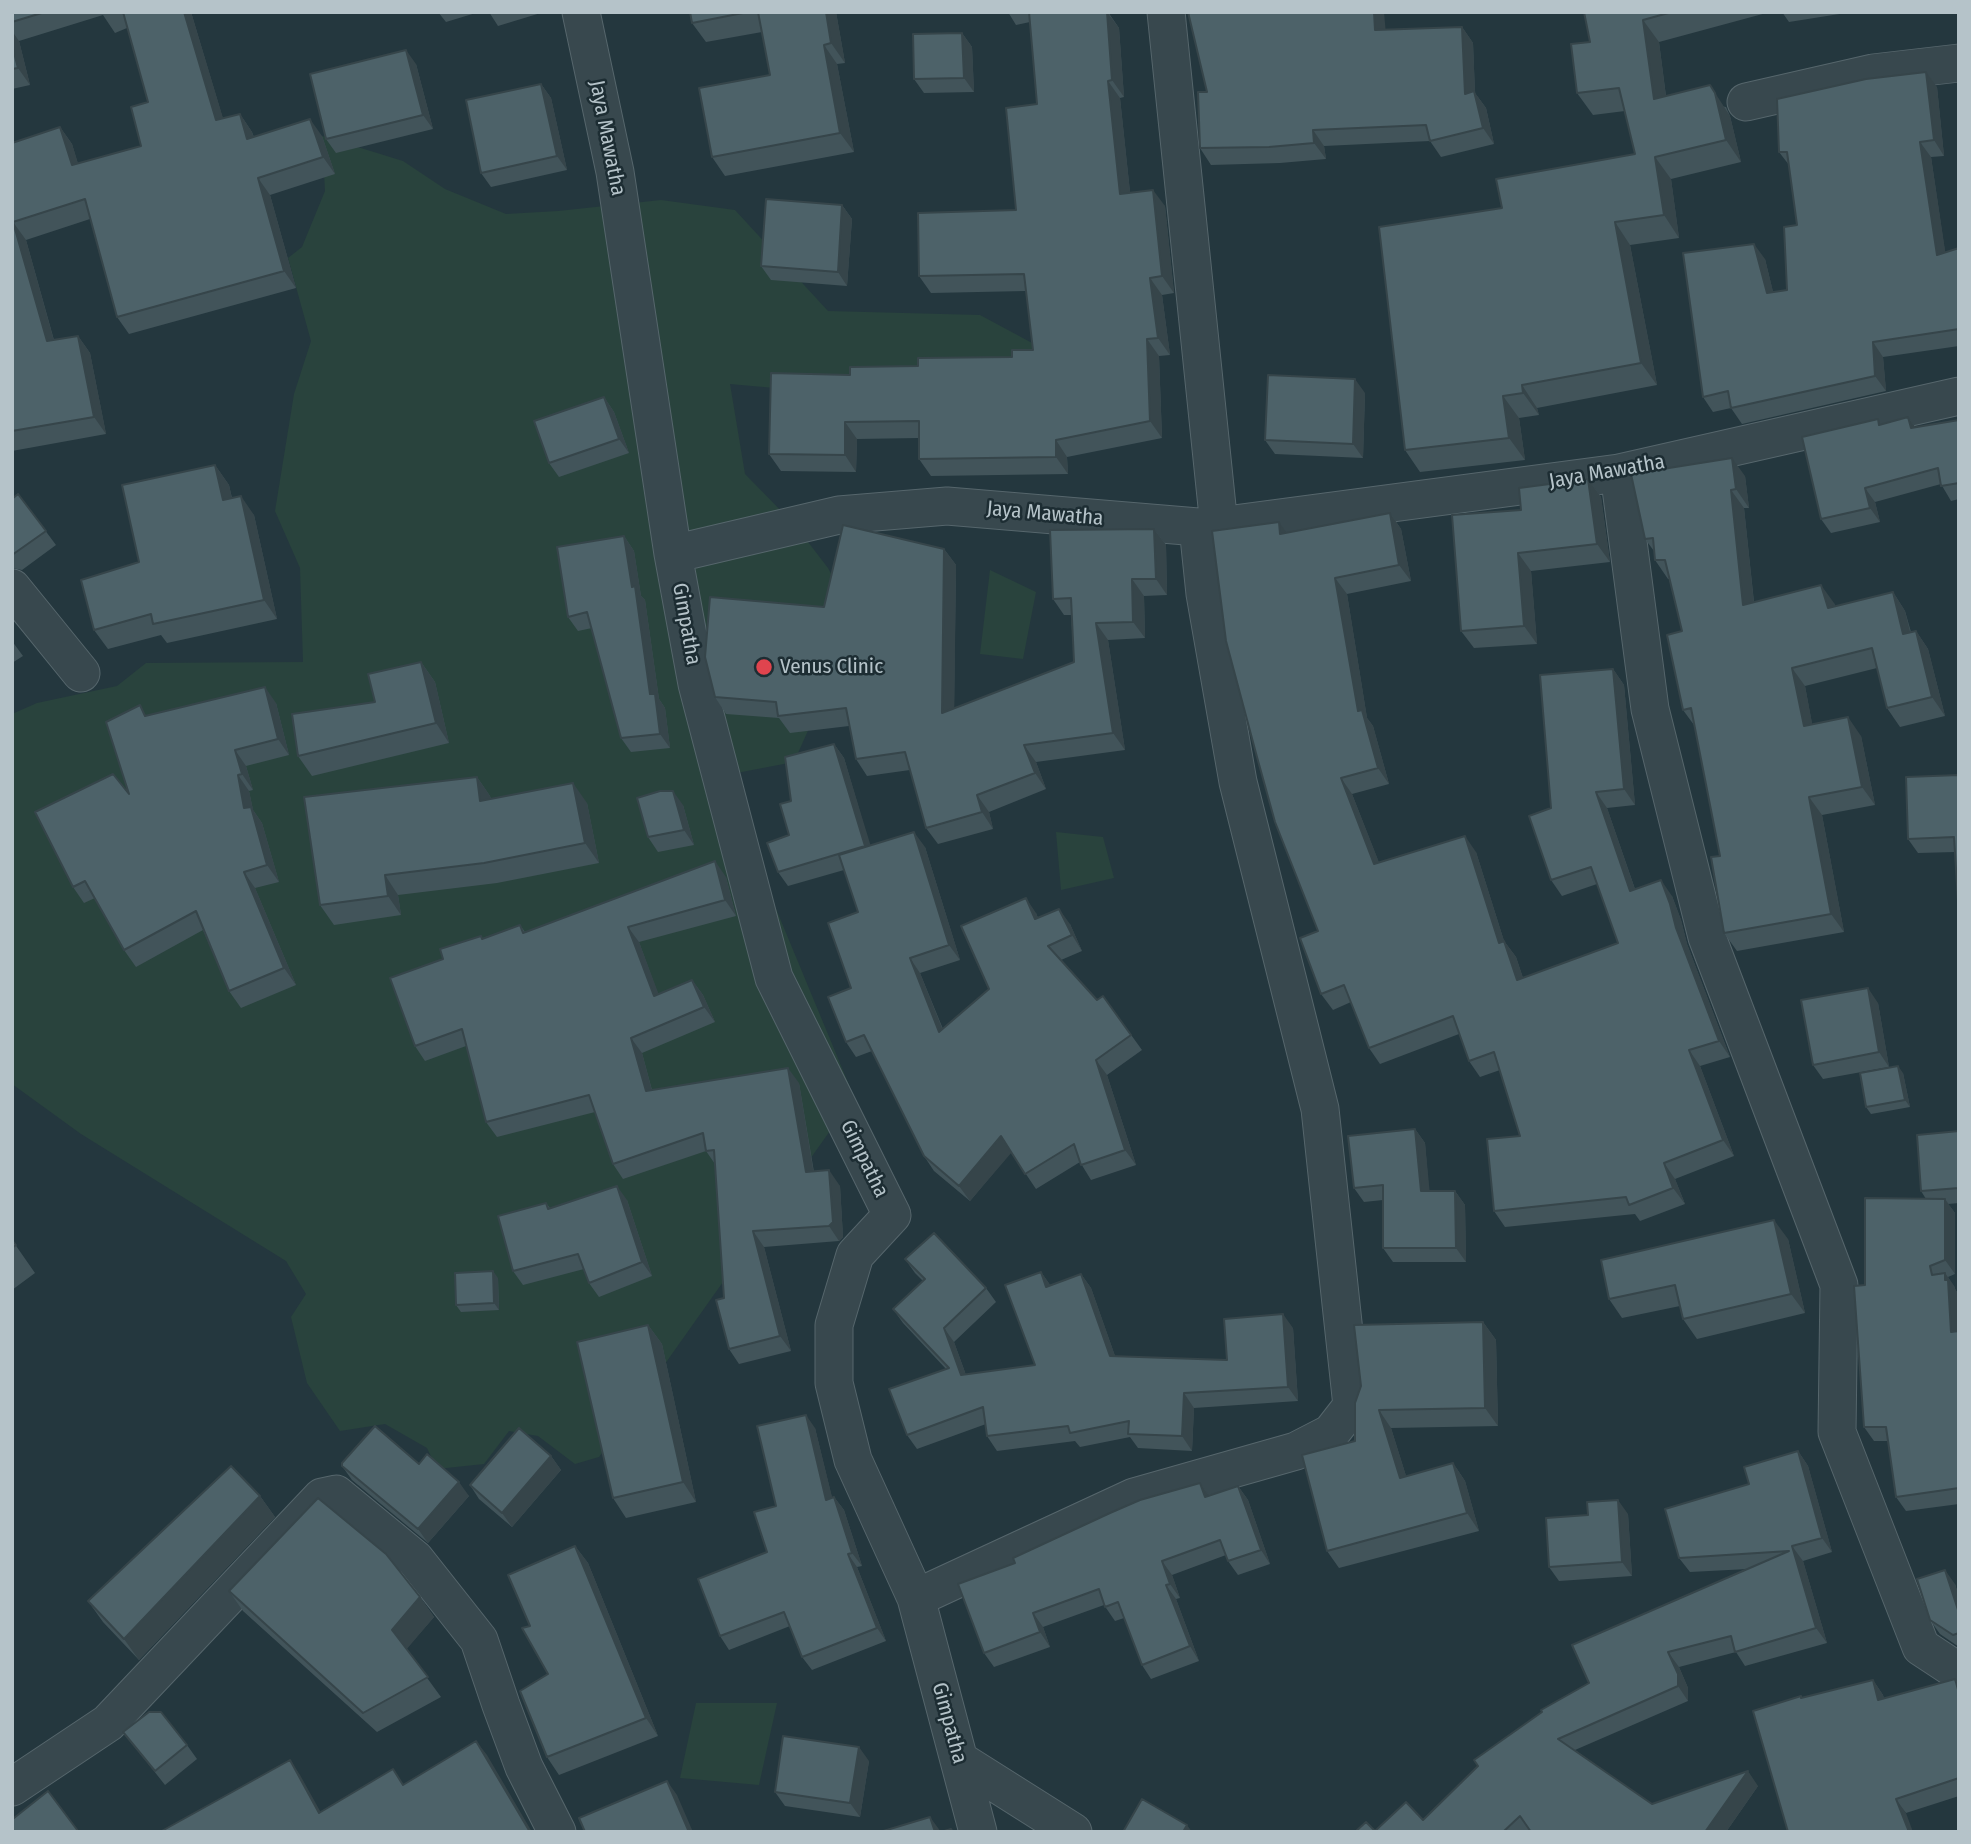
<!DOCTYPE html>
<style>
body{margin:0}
#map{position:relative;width:1971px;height:1844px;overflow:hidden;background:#24373e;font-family:"Fira Sans Condensed",sans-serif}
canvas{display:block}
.frame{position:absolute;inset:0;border:14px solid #b5c3c9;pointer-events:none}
</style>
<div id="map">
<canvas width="1971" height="1844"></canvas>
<div class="frame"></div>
</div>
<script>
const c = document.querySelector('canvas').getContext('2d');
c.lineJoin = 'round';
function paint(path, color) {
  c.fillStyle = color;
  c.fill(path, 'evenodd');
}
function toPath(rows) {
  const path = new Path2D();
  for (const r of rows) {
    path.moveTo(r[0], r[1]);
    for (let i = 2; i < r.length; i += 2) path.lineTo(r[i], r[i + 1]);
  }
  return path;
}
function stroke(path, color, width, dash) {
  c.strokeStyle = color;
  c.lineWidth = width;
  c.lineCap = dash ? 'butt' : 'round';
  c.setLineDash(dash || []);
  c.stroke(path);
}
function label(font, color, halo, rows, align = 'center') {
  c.font = font + ' "Fira Sans Condensed",sans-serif';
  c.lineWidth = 5;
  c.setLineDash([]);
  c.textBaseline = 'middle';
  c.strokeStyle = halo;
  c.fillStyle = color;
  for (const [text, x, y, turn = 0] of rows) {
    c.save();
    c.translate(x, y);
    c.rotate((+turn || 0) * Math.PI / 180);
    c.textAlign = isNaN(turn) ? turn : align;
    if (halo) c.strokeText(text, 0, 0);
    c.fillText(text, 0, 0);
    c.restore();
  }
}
paint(toPath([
 [322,136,403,161,445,189,506,214,558,211,661,200,735,210,828,311,980,315,1047,351,1005,372,808,391,730,384,745,474,795,525,828,568,857,621,794,762,721,776,854,1097,599,1457,575,1464,538,1436,509,1431,484,1464,437,1469,427,1448,385,1424,340,1431,307,1383,291,1317,306,1294,286,1261,81,1134,12,1084,12,714,37,703,117,686,146,663,303,662,300,568,275,511,294,394,311,341,288,258,302,247,325,191],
 [990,570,1036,592,1023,659,980,654],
 [1056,832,1103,837,1114,878,1061,890],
 [696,1703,777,1703,759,1785,680,1778]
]), '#29433d');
const street = toPath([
 [581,12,615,172,673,554,839,515,947,506,1198,527,1219,526,1619,473,1959,396],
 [1166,12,1219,526],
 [1746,102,1873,73,1959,63],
 [1619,473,1650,709,1707,937,1839,1285,1837,1432,1921,1647,1959,1672],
 [673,554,697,684,774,978,892,1215,855,1255,834,1325,834,1383,853,1460,916,1598,978,1832],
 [12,588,81,673],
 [916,1598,1134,1497,1296,1451,1331,1433,1352,1406,1320,1109,1238,782,1205,594,1198,527],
 [959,1760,1073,1832],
 [12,1787,108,1723,322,1497,336,1494,415,1559,479,1640,501,1705,524,1767,557,1832]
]);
stroke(street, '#56666c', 39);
stroke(street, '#38484e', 37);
paint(toPath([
 [12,12,191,12,223,119,240,114,252,132,254,137,322,136,335,174,270,195,296,288,129,334,117,317,90,219,26,240,54,340,78,336,90,353,106,434,12,451,12,143,60,127,72,144,78,164,141,146,148,102,127,28,115,33,103,15,19,41,30,85,12,89],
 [438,12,479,12,446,22],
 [489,12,544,12,498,26],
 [690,12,836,12,845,63,837,64,854,152,725,176,712,157,770,75,762,32,706,42,692,23],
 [1008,12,1108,12,1119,28,1124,97,1120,98,1130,192,1165,206,1174,293,1162,295,1170,355,1159,356,1162,438,1067,457,1068,474,931,476,919,459,919,438,857,439,856,472,781,471,769,454,850,375,918,366,1012,357,1033,350,1026,291,931,293,919,276,1016,210,1037,104,1030,22,1016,25],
 [1584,12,1770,12,1659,42,1666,96,1726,107,1730,116,1741,162,1671,179,1679,238,1630,245,1657,385,1537,408,1539,415,1519,418,1525,460,1420,472,1405,450,1502,208,1635,154,1625,111,1593,115,1577,93,1590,42],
 [1782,12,1852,12,1789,22],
 [1462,27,1473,43,1475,93,1486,108,1494,144,1441,157,1430,141,1324,146,1326,159,1280,163,1211,165,1200,148,1207,92,1386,30],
 [962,33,972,47,974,92,924,93,914,79],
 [416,64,433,129,336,153,326,139],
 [541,84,551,98,567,170,491,187,481,173],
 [1937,87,1944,156,1931,157,1945,252,1959,248,1959,346,1883,357,1886,391,1742,424,1731,408,1713,412,1703,397,1765,259,1773,292,1787,290,1797,225,1789,165,1779,152],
 [842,205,852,219,847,286,771,280,761,266],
 [1365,393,1363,458,1275,454,1265,440],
 [604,397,614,412,629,453,559,477,549,463],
 [1908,417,1915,427,1959,420,1959,499,1951,501,1941,484,1875,502,1880,522,1831,533,1821,519,1882,424],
 [215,465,229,485,232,498,254,515,277,619,167,643,161,635,108,649,94,630,139,562],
 [1745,476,1749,508,1744,508,1754,602,1834,603,1835,606,1893,592,1905,611,1911,632,1916,631,1928,649,1945,716,1900,727,1887,708,1877,668,1805,686,1812,724,1861,736,1875,805,1822,815,1844,932,1737,951,1724,933,1720,856,1694,725,1683,710,1682,631,1669,579,1668,579,1655,560,1654,551,1645,539],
 [1588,479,1601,497,1610,562,1531,571,1537,644,1474,648,1461,631,1521,510],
 [18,494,56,545,22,570,12,568,12,499],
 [1390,513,1401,529,1411,581,1347,594,1367,718,1373,726,1389,784,1352,794,1379,863,1476,852,1504,941,1516,957,1523,978,1618,943,1597,884,1562,896,1551,880,1551,808,1613,669,1624,685,1635,805,1607,808,1635,889,1672,896,1681,920,1687,944,1730,1057,1700,1066,1734,1156,1675,1179,1685,1204,1640,1221,1635,1214,1505,1227,1494,1211,1520,1136,1500,1070,1480,1077,1469,1061,1459,1034,1380,1064,1369,1048,1351,1002,1333,1010,1321,994,1318,931,1287,533],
 [1154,529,1166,545,1167,595,1144,596,1145,638,1108,640,1125,750,1036,762,1046,789,989,812,993,829,938,844,926,828,910,770,867,776,856,759,849,726,790,733,779,718,726,714,715,697,824,607,944,549,956,565,954,709,1074,662,1071,615,1064,615,1053,599],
 [624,536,634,551,641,596,645,600,659,699,665,708,670,748,631,752,621,738,592,628,578,631,568,617],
 [12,641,23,656,12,663],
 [421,662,435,682,449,743,312,776,298,756,375,702],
 [276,703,289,755,246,766,253,790,249,791,253,810,262,823,279,882,255,888,296,985,241,1008,229,991,203,930,136,967,124,950,95,898,84,903,73,887,129,794,147,716],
 [834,744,844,758,870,846,925,847,960,960,920,973,943,1029,989,989,1036,913,1038,918,1070,924,1082,951,1061,960,1097,1000,1103,996,1142,1050,1107,1075,1136,1165,1091,1180,1080,1162,1036,1189,1011,1152,970,1201,934,1171,924,1156,872,1051,856,1057,846,1042,858,912,844,870,788,886,778,872,789,835,791,801],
 [1959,775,1955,852,1918,853,1908,839],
 [477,777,490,796,491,799,587,803,599,863,497,883,398,895,401,915,334,925,320,905],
 [683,805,694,845,658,852,648,837],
 [726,877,736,916,639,942,658,994,692,980,703,995,715,1022,642,1053,652,1090,799,1083,814,1172,840,1186,843,1237,839,1241,764,1247,791,1351,739,1364,729,1349,715,1164,706,1151,623,1179,613,1164,595,1112,497,1137,486,1122,466,1046,425,1061,415,1046,483,938,520,925,525,932],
 [1878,1003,1889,1067,1823,1079,1813,1065],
 [1903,1073,1910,1107,1871,1114,1866,1107],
 [1415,1129,1425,1143,1429,1191,1455,1191,1465,1205,1466,1262,1393,1262,1383,1248,1383,1200,1364,1202,1354,1188],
 [1959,1131,1959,1203,1948,1204,1955,1213,1955,1274,1948,1277,1958,1294,1959,1308,1959,1504,1906,1511,1896,1497,1888,1441,1874,1441,1864,1427,1865,1285,1926,1199,1921,1191],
 [627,1200,652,1276,599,1297,589,1283,584,1269,523,1285,513,1271,546,1203,550,1208],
 [1788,1239,1805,1313,1697,1339,1683,1319,1680,1306,1622,1318,1609,1299],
 [12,1240,35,1273,12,1290],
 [905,1259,986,1288,996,1302,954,1342,966,1375,1035,1365,1041,1272,1050,1285,1081,1274,1091,1288,1115,1356,1227,1360,1293,1328,1298,1401,1194,1408,1192,1451,1138,1448,1130,1437,1080,1447,1075,1441,997,1451,987,1436,986,1424,917,1449,907,1435,946,1369,903,1323,893,1309,923,1281,915,1273],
 [498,1278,499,1310,461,1312,456,1305],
 [1483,1322,1496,1340,1498,1426,1391,1428,1406,1476,1453,1463,1465,1481,1479,1531,1339,1568,1327,1551,1355,1441,1355,1403],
 [648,1325,662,1344,696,1502,626,1518,613,1498],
 [815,1428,832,1498,834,1497,844,1510,862,1566,857,1567,886,1641,812,1670,802,1657,790,1626,729,1650,720,1636,767,1552,776,1506],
 [1798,1451,1808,1466,1832,1552,1803,1561,1827,1643,1745,1666,1736,1652,1679,1667,1688,1688,1688,1701,1575,1750,1652,1804,1758,1786,1726,1832,1531,1832,1530,1830,1529,1832,1355,1832,1375,1831,1423,1820,1589,1683,1748,1569,1690,1572,1679,1558,1749,1484],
 [551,1456,561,1470,512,1527,479,1499,470,1485],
 [419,1464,469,1496,428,1543,352,1480,342,1466],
 [1200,1483,1209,1496,1238,1486,1248,1500,1270,1564,1238,1575,1228,1561,1226,1555,1172,1575,1180,1598,1176,1599,1199,1661,1151,1679,1142,1665,1124,1618,1115,1621,1104,1605,1043,1627,1050,1647,994,1667,984,1653,1015,1563],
 [260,1496,275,1517,139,1660,103,1622,88,1601],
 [1628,1514,1632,1576,1559,1581,1549,1567],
 [575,1546,588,1563,658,1736,559,1775,547,1757,548,1674,530,1626],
 [1955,1584,1959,1597,1959,1647,1940,1634,1930,1620],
 [229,1591,420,1597,434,1617,406,1649,441,1697,377,1732,243,1611],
 [1955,1679,1959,1685,1959,1796,1906,1813,1802,1698,1873,1680,1883,1695,1884,1699],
 [123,1732,187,1745,197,1759,165,1785],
 [869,1761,860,1817,785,1806,775,1792]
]), '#42545a');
paint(toPath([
 [184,12,191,12,229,138,216,120],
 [826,12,836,12,845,63,831,43],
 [1107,12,1119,28,1124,97,1112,80],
 [1374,12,1384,12,1387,46,1375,30],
 [1643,20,1659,42,1669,121,1654,99],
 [1462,27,1473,43,1475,93,1486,108,1494,144,1483,128,1465,94],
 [12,31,19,41,30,85,18,68,12,45],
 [962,33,972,47,974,92,964,78],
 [824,45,837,64,854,152,840,133],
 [406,50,416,64,433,129,423,115],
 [1926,72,1937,87,1944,156,1934,140],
 [1108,81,1120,98,1132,211,1120,194],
 [541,84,551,98,567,170,557,156],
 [1710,85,1730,116,1741,162,1726,140],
 [240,114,252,132,259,157,247,139],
 [310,119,322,136,335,174,323,157],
 [60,127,72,144,84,183,72,165],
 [1313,130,1324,146,1326,159,1314,143],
 [1920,142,1931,157,1948,270,1937,255],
 [1655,157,1671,179,1679,238,1664,215],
 [258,178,270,195,296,288,284,271],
 [1153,190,1165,206,1174,293,1162,276],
 [842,205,852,219,847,286,838,272],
 [13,222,26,240,59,359,47,341],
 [1615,222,1630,245,1657,385,1641,363],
 [1754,244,1765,259,1777,308,1767,293],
 [1150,278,1162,295,1170,355,1158,338],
 [78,336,90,353,106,434,94,417],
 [1147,339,1159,356,1162,438,1150,421],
 [1873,342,1883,357,1886,391,1875,376],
 [1355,379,1365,393,1363,458,1353,444],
 [1522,385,1537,408,1539,415,1523,393],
 [1503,396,1519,418,1525,460,1509,438],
 [604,397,614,412,629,453,619,439],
 [1908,417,1918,431,1911,428],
 [845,422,857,439,856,472,845,455],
 [1056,440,1067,457,1068,474,1056,457],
 [1732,458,1745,476,1749,508,1736,489],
 [215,465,229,485,236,519,223,500],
 [1588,479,1601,497,1610,562,1597,544],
 [1865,488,1875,502,1880,522,1870,508],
 [1731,490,1744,508,1756,623,1743,605],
 [241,496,254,515,277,619,264,600],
 [1390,513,1401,529,1411,581,1399,565],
 [1279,522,1290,538,1280,534],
 [1154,529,1166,545,1167,595,1156,579],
 [624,536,634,551,641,596,645,600,659,699,665,708,670,748,660,734,650,694],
 [944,549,956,565,954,730,942,713],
 [1518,553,1531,571,1537,644,1524,626],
 [1335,578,1347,594,1367,718,1373,726,1389,784,1378,768,1358,711],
 [1132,579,1144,596,1145,638,1133,622],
 [1821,585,1834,603,1840,626,1828,608],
 [1893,592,1905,611,1915,652,1903,634],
 [1096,623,1108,640,1125,750,1113,733],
 [1916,631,1928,649,1945,716,1932,697],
 [421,662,435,682,449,743,436,723],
 [1792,668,1805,686,1816,744,1804,726],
 [1613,669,1624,685,1635,805,1624,789],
 [265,687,276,703,289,755,278,739],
 [1848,717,1861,736,1875,805,1862,787],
 [834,744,844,758,875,860,865,846],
 [1024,745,1036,762,1046,789,1035,773],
 [235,750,246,766,253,790,242,774],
 [238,775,249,791,253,810,262,823,279,882,267,865,244,808],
 [477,777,490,796,493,821,480,801],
 [1341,778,1352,794,1386,880,1374,864],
 [573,783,587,803,599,863,585,843],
 [673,791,683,805,694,845,684,830],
 [1596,792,1607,808,1641,907,1630,891],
 [977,795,989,812,993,829,982,812],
 [1809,797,1822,815,1844,932,1831,914],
 [914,832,925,847,960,960,949,945],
 [1465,836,1476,852,1504,941,1516,957,1529,996,1517,980,1499,943],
 [715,861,726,877,736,916,725,900],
 [244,872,255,888,296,985,284,968],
 [385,875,398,895,401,915,388,896],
 [1661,880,1672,896,1681,920,1687,944,1730,1057,1719,1041,1676,928],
 [1026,898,1036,913,1046,935,1035,919],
 [1059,909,1070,924,1082,951,1072,935],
 [628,927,639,942,665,1011,654,996],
 [910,958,920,973,950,1048,939,1032],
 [692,980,703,995,715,1022,704,1007],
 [1868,988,1878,1003,1889,1067,1879,1052],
 [631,1038,642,1053,656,1106,646,1091],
 [1689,1050,1700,1066,1734,1156,1723,1140],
 [1096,1060,1107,1075,1136,1165,1125,1150],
 [1898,1066,1903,1073,1910,1107,1905,1100],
 [788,1068,799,1083,816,1187,806,1172],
 [1415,1129,1425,1143,1431,1205,1421,1191],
 [1001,1136,1012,1152,970,1201,959,1186],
 [1664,1163,1675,1179,1685,1204,1673,1188],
 [829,1170,840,1186,843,1237,839,1241,829,1226],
 [617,1186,627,1200,652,1276,642,1262],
 [1455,1191,1465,1205,1466,1262,1456,1248],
 [1945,1199,1955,1213,1955,1274,1945,1260],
 [1774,1220,1788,1239,1805,1313,1791,1294],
 [753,1231,764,1247,791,1351,780,1336],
 [493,1271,498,1278,499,1310,494,1303],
 [1041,1272,1051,1286,1046,1287],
 [1945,1273,1955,1287,1955,1289,1958,1294,1959,1342,1951,1332],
 [1081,1274,1091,1288,1120,1370,1110,1356],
 [1283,1314,1293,1328,1298,1401,1288,1387],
 [1483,1322,1496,1340,1498,1426,1485,1408],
 [648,1325,662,1344,696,1502,683,1482],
 [944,1328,954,1342,971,1389,961,1375],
 [1184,1393,1194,1408,1192,1451,1182,1436],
 [1379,1410,1391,1428,1412,1495,1400,1478],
 [806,1415,815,1428,836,1513,826,1500],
 [1798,1451,1808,1466,1832,1552,1822,1538],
 [551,1456,561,1470,512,1527,502,1513],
 [1453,1463,1465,1481,1479,1531,1467,1513],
 [459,1482,469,1496,428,1543,418,1529],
 [1200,1483,1210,1497,1205,1497],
 [1238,1486,1248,1500,1270,1564,1261,1550],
 [260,1496,275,1517,139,1660,124,1639],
 [834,1497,844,1510,862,1566,852,1553],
 [1618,1500,1628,1514,1632,1576,1622,1562],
 [575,1546,588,1563,658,1736,646,1718],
 [1792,1546,1803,1561,1827,1643,1816,1628],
 [848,1554,857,1567,886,1641,877,1628],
 [1162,1561,1172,1575,1180,1598,1170,1584],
 [1945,1570,1955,1584,1959,1597,1959,1613],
 [1166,1585,1176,1599,1199,1661,1190,1646],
 [420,1597,434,1617,406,1650,392,1630],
 [1033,1613,1043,1627,1050,1647,1040,1632],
 [1668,1652,1679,1667,1688,1688,1688,1701,1678,1686],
 [1873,1680,1883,1695,1888,1715,1878,1700],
 [476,1741,487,1755,532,1832,530,1832],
 [859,1747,869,1761,860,1817,850,1803],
 [290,1760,300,1775,329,1827,319,1813],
 [1748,1771,1758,1786,1726,1832,1705,1832],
 [667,1781,677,1795,693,1832,689,1832],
 [1896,1799,1906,1813,1913,1832,1909,1832],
 [930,1817,941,1832,935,1832],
 [1187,1825,1192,1832,1183,1832]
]), '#36454a');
const building = toPath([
 [12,12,45,12,12,22,12,12],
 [123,12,184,12,216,120,240,114,247,139,310,119,323,157,258,178,284,271,117,317,85,199,13,222,47,341,78,336,94,417,12,431,12,143,60,127,72,165,141,146,131,107,148,102,123,12],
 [690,12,748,12,692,23,690,12],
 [758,12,826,12,831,43,824,45,840,133,712,157,699,88,770,75,758,12],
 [1029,12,1107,12,1112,80,1108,81,1120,194,1153,190,1162,276,1150,278,1158,338,1147,339,1150,421,1056,440,1056,457,919,459,919,421,845,422,845,455,769,454,771,373,850,375,850,367,918,366,918,358,1012,357,1012,350,1033,350,1024,274,919,276,918,213,1016,210,1006,108,1037,104,1029,12],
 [1188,12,1374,12,1375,30,1462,27,1465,94,1474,91,1483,128,1430,141,1426,125,1313,130,1314,143,1269,147,1200,148,1198,92,1207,92,1188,12],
 [1584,12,1672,12,1643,20,1654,99,1710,85,1715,93,1726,140,1655,157,1664,215,1615,222,1641,363,1522,385,1523,393,1503,396,1509,438,1405,450,1379,227,1502,208,1496,179,1635,154,1619,88,1577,93,1571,44,1590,42,1584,12],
 [962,33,964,78,914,79,913,34,962,33],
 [12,45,18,68,12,69,12,45],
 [406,50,423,115,326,139,310,74,406,50],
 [1926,72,1934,140,1920,142,1937,255,1959,248,1959,329,1873,342,1875,376,1731,408,1728,391,1703,397,1683,253,1754,244,1767,293,1787,290,1784,227,1797,225,1787,152,1779,152,1777,99,1866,79,1926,72],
 [541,84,557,156,481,173,466,100,541,84],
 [766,199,842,205,838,272,761,266,766,199],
 [1268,375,1355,379,1353,444,1265,440,1268,375],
 [604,397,619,439,549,463,534,421,604,397],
 [1908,417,1911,428,1959,420,1959,483,1941,486,1938,468,1865,488,1870,508,1821,519,1802,437,1878,419,1879,425,1908,417],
 [1732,458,1736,489,1731,490,1743,605,1821,585,1828,608,1893,592,1903,634,1916,631,1932,697,1887,708,1872,648,1792,668,1804,726,1848,717,1862,787,1809,797,1831,914,1724,933,1711,857,1720,856,1691,708,1683,710,1667,635,1682,631,1665,560,1655,560,1653,538,1645,539,1631,474,1732,458],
 [215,465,223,500,241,496,264,600,153,624,151,614,94,630,81,580,139,562,122,485,215,465],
 [1588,479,1597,544,1518,553,1524,626,1461,631,1452,515,1521,510,1519,488,1588,479],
 [18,494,46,531,12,555,12,499,18,494],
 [1390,513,1399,565,1335,578,1358,711,1362,710,1378,768,1341,778,1374,864,1465,836,1499,943,1504,941,1517,980,1618,943,1591,867,1551,880,1529,816,1551,808,1540,675,1613,669,1624,789,1596,792,1630,891,1661,880,1670,904,1676,928,1719,1041,1689,1050,1723,1140,1664,1163,1673,1188,1629,1205,1626,1197,1494,1211,1487,1139,1520,1136,1494,1052,1469,1061,1453,1016,1369,1048,1344,985,1321,994,1300,938,1318,931,1275,822,1257,757,1226,641,1212,531,1279,522,1280,534,1390,513],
 [843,525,944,549,942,713,1074,662,1071,598,1053,599,1050,530,1154,529,1156,579,1132,579,1133,622,1096,623,1113,733,1024,745,1035,773,977,795,982,812,926,828,905,752,856,759,846,708,778,716,776,702,715,697,705,657,710,597,824,607,843,525],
 [624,536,632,587,635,586,650,694,655,694,660,734,621,738,587,612,568,617,557,547,624,536],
 [421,662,436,723,298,756,292,714,375,702,368,674,421,662],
 [265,687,278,739,235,750,242,774,238,775,244,808,251,807,267,865,244,872,284,968,229,991,196,911,124,950,85,881,73,887,35,812,113,774,129,794,106,722,140,705,145,716,265,687],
 [834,744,865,846,778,872,767,843,789,835,780,804,791,801,785,757,834,744],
 [1959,775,1959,917,1954,837,1908,839,1906,777,1959,775],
 [477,777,480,801,573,783,585,843,484,863,385,875,388,896,320,905,304,797,477,777],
 [660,791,673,791,684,830,648,837,637,798,660,791],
 [914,832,949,945,910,958,939,1032,989,989,961,926,1026,898,1035,919,1059,909,1072,935,1048,946,1097,1000,1103,996,1131,1035,1096,1060,1125,1150,1081,1165,1074,1144,1025,1174,1001,1136,959,1186,924,1156,864,1035,846,1042,828,997,851,988,828,923,858,912,839,855,914,832],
 [715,861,725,900,628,927,654,996,692,980,704,1007,631,1038,646,1091,788,1068,806,1172,829,1170,833,1222,829,1226,753,1231,780,1336,729,1349,716,1300,724,1298,714,1150,706,1151,703,1133,613,1164,589,1095,486,1122,462,1029,415,1046,390,978,443,959,440,949,481,936,482,939,520,925,523,933,715,861],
 [1868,988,1879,1052,1813,1065,1801,1000,1868,988],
 [1898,1066,1905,1100,1866,1107,1860,1073,1898,1066],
 [1415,1129,1421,1191,1455,1191,1456,1248,1383,1248,1383,1185,1354,1188,1348,1136,1415,1129],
 [1959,1131,1959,1188,1921,1191,1917,1135,1959,1131],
 [617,1186,642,1262,589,1283,578,1254,513,1271,498,1216,546,1203,548,1209,617,1186],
 [1865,1198,1945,1199,1945,1260,1930,1266,1932,1275,1945,1273,1945,1280,1948,1280,1951,1332,1959,1331,1959,1488,1896,1497,1886,1427,1864,1427,1854,1286,1865,1285,1865,1198],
 [1774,1220,1791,1294,1683,1319,1675,1285,1609,1299,1601,1260,1774,1220],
 [934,1233,986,1288,944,1328,961,1375,1035,1365,1005,1285,1041,1272,1046,1287,1081,1274,1110,1356,1227,1360,1224,1319,1283,1314,1288,1387,1184,1393,1182,1436,1128,1434,1129,1421,1070,1433,1068,1426,987,1436,983,1407,907,1435,889,1389,949,1368,893,1309,925,1279,905,1259,934,1233],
 [12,1240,16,1245,12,1248,12,1240],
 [493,1271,494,1303,456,1305,455,1273,493,1271],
 [1483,1322,1485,1408,1379,1410,1400,1478,1453,1463,1467,1513,1327,1551,1302,1455,1355,1441,1355,1403,1361,1386,1354,1325,1483,1322],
 [648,1325,683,1482,613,1498,577,1342,648,1325],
 [806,1415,826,1500,834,1497,852,1553,848,1554,877,1628,802,1657,784,1612,720,1636,698,1579,767,1552,754,1512,776,1506,757,1426,806,1415],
 [375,1426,419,1464,427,1454,459,1482,418,1529,342,1466,342,1463,375,1426],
 [519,1428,551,1456,502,1513,470,1485,519,1428],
 [1798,1451,1822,1538,1792,1546,1816,1628,1735,1652,1731,1636,1668,1652,1678,1674,1678,1686,1558,1739,1652,1804,1748,1771,1705,1832,1531,1832,1520,1816,1503,1832,1355,1832,1366,1822,1375,1831,1406,1802,1423,1820,1478,1766,1474,1760,1542,1712,1541,1710,1589,1683,1572,1645,1789,1551,1679,1558,1665,1509,1749,1484,1744,1467,1798,1451],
 [231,1466,260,1496,124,1639,88,1601,231,1466],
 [1200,1483,1205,1497,1238,1486,1261,1550,1228,1561,1220,1540,1162,1561,1170,1584,1166,1585,1190,1646,1142,1665,1118,1602,1105,1607,1099,1589,1033,1613,1040,1632,984,1653,958,1584,1015,1563,1013,1558,1110,1513,1140,1500,1200,1483],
 [318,1498,386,1554,420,1597,392,1630,428,1677,363,1713,229,1591,318,1498],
 [1618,1500,1622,1562,1549,1567,1546,1518,1588,1515,1587,1502,1618,1500],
 [575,1546,646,1718,547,1757,520,1691,548,1674,522,1628,530,1626,508,1575,575,1546],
 [1945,1570,1959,1613,1959,1633,1953,1635,1930,1620,1917,1579,1945,1570],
 [1955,1679,1959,1693,1959,1778,1896,1799,1909,1832,1788,1832,1753,1711,1801,1696,1801,1698,1873,1680,1878,1700,1955,1679],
 [149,1712,161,1712,187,1745,155,1771,123,1732,149,1712],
 [783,1736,859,1747,850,1803,775,1792,783,1736],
 [476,1741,530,1832,160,1832,290,1760,319,1813,393,1769,403,1785,476,1741],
 [667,1781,689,1832,585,1832,579,1818,667,1781],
 [48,1791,78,1831,12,1832,12,1816,14,1818,48,1791],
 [1142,1799,1187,1825,1183,1832,1123,1832,1142,1799],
 [930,1817,935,1832,880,1832,930,1817],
 [951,1829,953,1832,941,1832,951,1829]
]);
paint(building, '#4d6269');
stroke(building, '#36454a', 2);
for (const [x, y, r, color] of [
 [764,667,9,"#e0444e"]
]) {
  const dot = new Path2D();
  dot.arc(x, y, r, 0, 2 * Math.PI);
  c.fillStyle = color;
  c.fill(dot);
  stroke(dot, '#1d2d33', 2.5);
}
label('21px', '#b5c3c9', '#1d2d33', [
 ["Jaya Mawatha",607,138,79],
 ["Jaya Mawatha",1607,472,-10],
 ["Jaya Mawatha",1045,514,5],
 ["Gimpatha",686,624,80],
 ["Gimpatha",864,1159,64],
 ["Gimpatha",949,1723,75]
]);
label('21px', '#b5c3c9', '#1d2d33', [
 ["Venus Clinic",780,667]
], 'left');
</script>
